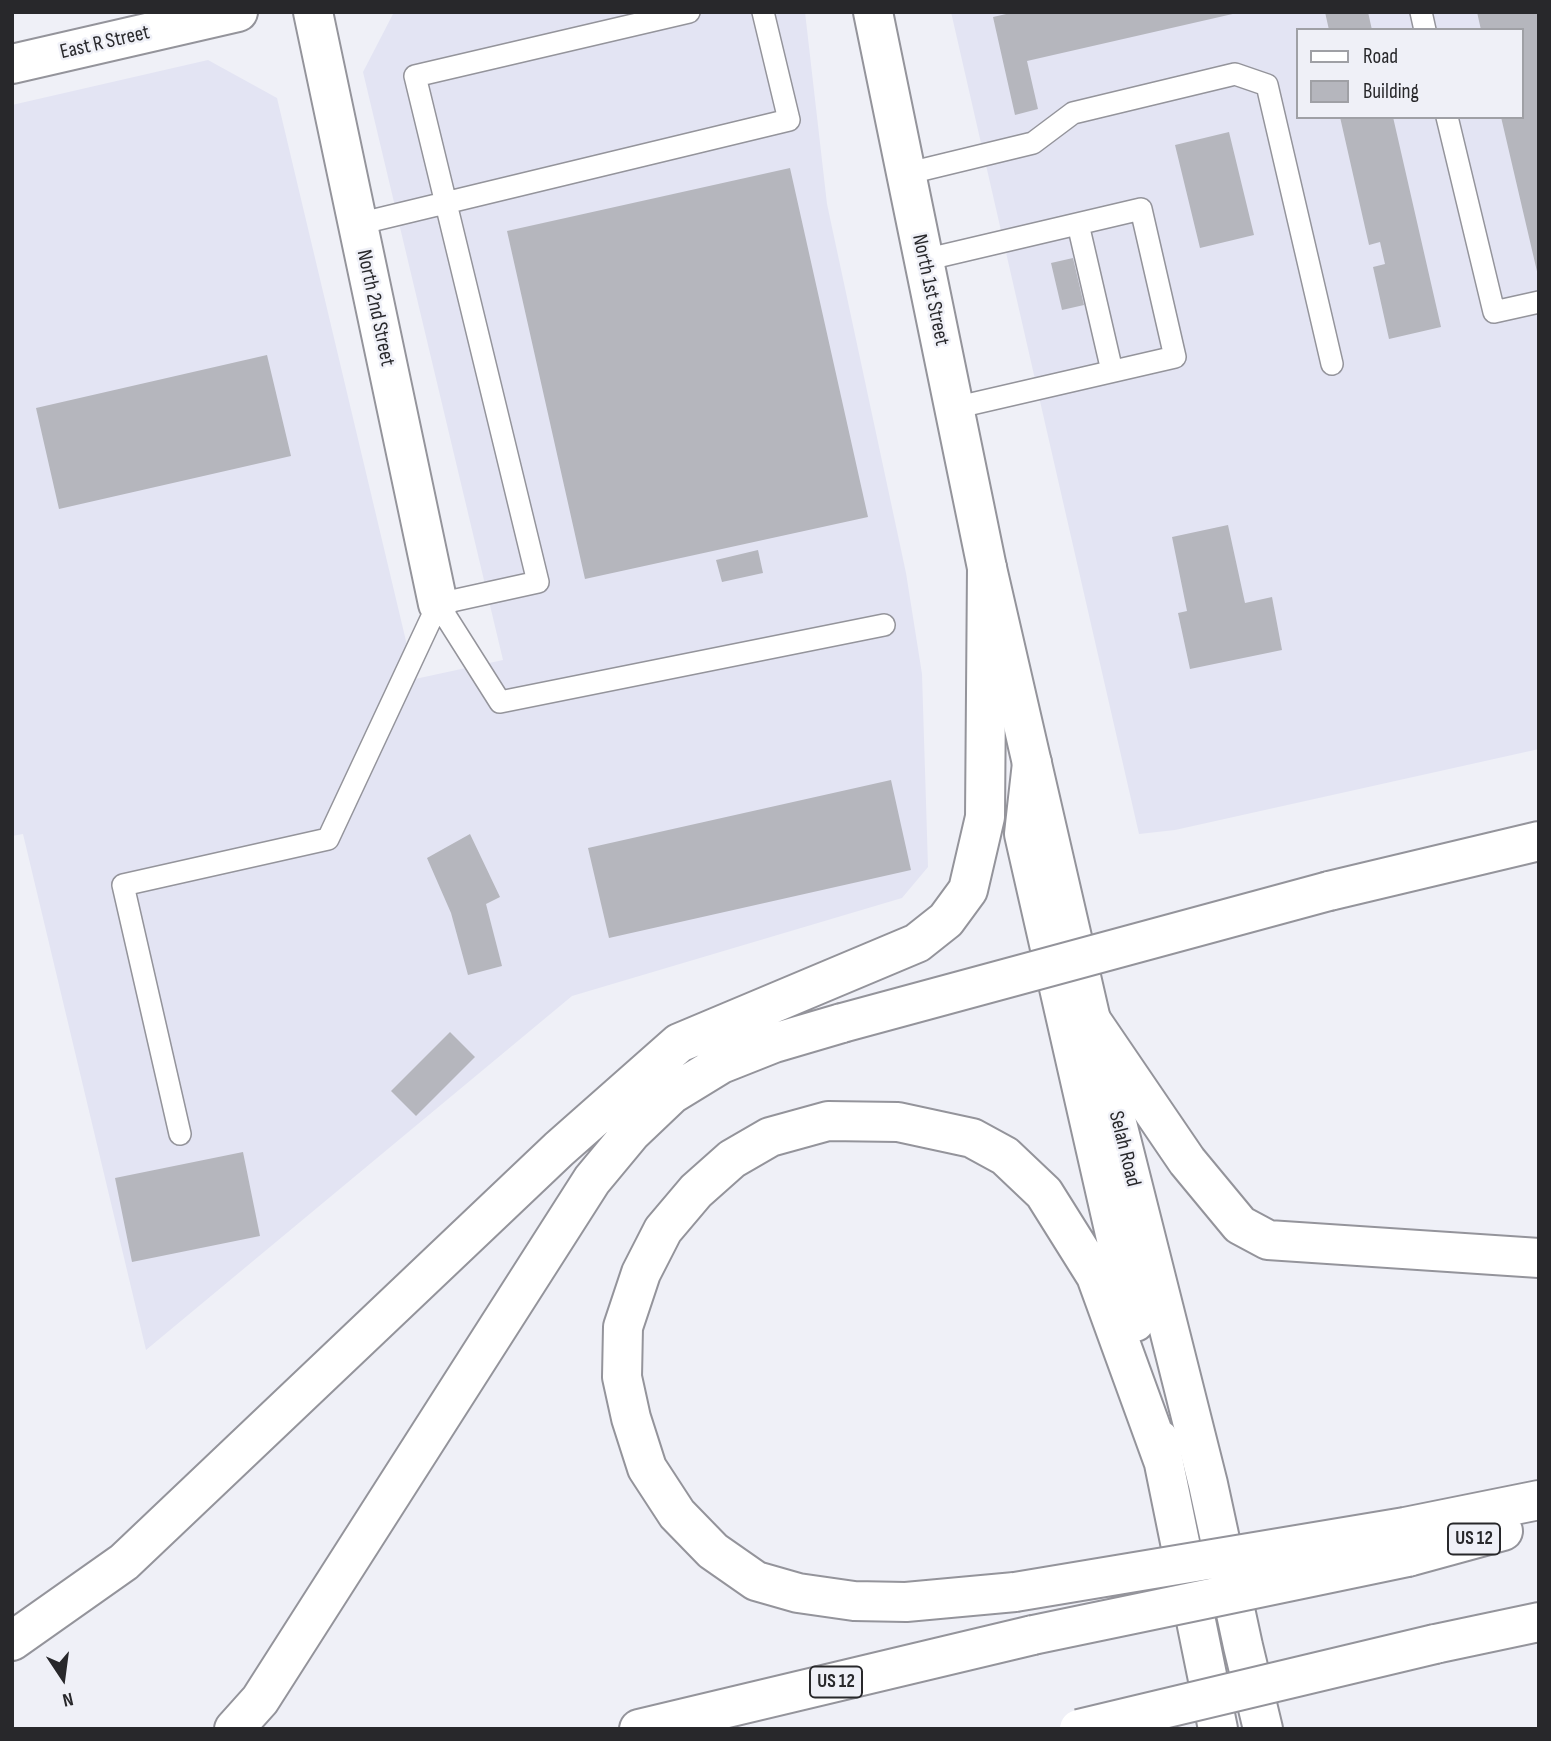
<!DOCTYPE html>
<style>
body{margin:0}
#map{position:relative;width:1551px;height:1741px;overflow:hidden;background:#eff0f7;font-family:"Sofia Sans Condensed",sans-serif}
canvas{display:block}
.frame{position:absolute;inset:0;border:14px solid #28282b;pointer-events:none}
.legend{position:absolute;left:1296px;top:28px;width:228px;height:91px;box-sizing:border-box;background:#eff0f7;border:2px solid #9fa0a5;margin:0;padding:9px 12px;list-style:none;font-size:21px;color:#28282b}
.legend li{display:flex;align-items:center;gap:14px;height:35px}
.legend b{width:35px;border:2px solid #9fa0a5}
.north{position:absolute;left:28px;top:1643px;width:70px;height:70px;-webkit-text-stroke:5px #eff0f7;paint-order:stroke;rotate:167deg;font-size:19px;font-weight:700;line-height:28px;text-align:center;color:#28282b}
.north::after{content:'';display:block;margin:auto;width:24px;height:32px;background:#28282b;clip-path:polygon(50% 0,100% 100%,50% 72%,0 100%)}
</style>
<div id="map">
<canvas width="1551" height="1741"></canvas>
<div class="frame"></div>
<ul class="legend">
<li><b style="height:9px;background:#fff"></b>Road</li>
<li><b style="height:19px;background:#b5b6bd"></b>Building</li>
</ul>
<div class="north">N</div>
</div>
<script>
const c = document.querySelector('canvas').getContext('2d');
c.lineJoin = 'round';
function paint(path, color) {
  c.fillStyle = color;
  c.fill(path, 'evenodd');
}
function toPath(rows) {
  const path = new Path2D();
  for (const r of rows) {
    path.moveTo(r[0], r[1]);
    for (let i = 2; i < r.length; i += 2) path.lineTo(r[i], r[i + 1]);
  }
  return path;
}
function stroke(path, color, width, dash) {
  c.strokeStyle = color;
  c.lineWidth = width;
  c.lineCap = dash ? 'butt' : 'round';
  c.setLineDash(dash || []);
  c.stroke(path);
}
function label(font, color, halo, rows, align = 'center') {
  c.font = font + ' "Sofia Sans Condensed",sans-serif';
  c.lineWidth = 5;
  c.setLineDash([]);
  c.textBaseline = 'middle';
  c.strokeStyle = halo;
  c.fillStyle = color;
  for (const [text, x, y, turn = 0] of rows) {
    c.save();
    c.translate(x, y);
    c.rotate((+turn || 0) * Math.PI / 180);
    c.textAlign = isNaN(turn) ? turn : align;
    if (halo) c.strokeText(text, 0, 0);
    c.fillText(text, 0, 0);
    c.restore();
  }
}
paint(toPath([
 [398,12,805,12,827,204,906,573,922,674,928,867,902,898,572,996,146,1350,23,834,12,836,12,105,208,60,277,98,415,679,503,660,363,72,393,14],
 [951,12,1539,12,1539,749,1175,830,1139,834],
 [1297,30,1521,30,1521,117,1297,117]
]), '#e3e4f3');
paint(toPath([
 [1015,12,1237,12,1237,13,1027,61,1038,109,1015,115,993,17],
 [1325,12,1368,12,1372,30,1329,30],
 [1477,12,1539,12,1539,280,1501,117,1521,117,1521,30,1481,30],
 [1340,117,1393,117,1441,327,1389,339,1373,267,1385,264,1380,242,1369,245],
 [1229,132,1254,235,1200,248,1175,145],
 [790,168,868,517,585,579,507,231],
 [1073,258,1084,305,1062,310,1051,263],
 [267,355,291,456,59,509,36,408],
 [1228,525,1245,603,1272,597,1282,650,1190,669,1178,613,1187,611,1172,537],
 [758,550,763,573,722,582,716,560],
 [891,780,911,870,609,938,588,848],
 [470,834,500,897,486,904,502,966,468,975,451,913,427,858],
 [450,1032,475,1057,416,1116,391,1091],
 [243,1152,260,1236,132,1262,115,1178]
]), '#b5b6bd');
const lane = toPath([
 [1421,12,1425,30],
 [1447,117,1494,312,1539,302],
 [905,174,1033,143,1073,113,1235,74,1267,85,1332,364],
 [358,224,789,120,763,12],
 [1078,224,1112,371],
 [924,260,1141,209,1175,357,954,408],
 [438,604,538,582,415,76,689,12],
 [180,1134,123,885,328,839,438,604,500,702,884,625]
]);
const street = toPath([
 [313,12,438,604],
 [12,64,238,12]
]);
const secondary = toPath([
 [873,12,987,568,1091,1020,1208,1484,1243,1646,1263,1729]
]);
const highway = toPath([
 [1032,763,1024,834,1135,1322],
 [1329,891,1539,841],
 [1091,1020,1187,1161,1240,1225,1268,1240,1539,1258],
 [1159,1439,1218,1729],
 [1405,1527,1539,1500],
 [1408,1557,1503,1531],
 [1015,1592,906,1602,854,1601,798,1593,756,1581,713,1551,677,1514,647,1468,631,1418,622,1377,623,1327,641,1273,663,1230,696,1191,732,1159,770,1137,828,1121,898,1122,972,1138,1005,1156,1044,1193,1096,1276,1164,1463],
 [12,1641,124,1562,559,1149,679,1043,917,943,946,920,968,890,985,817,987,568],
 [1435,1644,1539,1622],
 [234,1729,260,1700,592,1180,631,1133,672,1094,721,1064,774,1043,842,1023],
 [639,1729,1033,1635]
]);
stroke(lane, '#94949b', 24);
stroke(street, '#94949b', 42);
stroke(secondary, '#94949b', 42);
stroke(highway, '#94949b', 42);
stroke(lane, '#fff', 21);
stroke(street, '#fff', 38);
stroke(secondary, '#fff', 38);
stroke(highway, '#fff', 38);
const highwayBridge = toPath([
 [842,1023,1329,891],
 [1015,1592,1405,1527],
 [1033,1635,1408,1557],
 [1079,1729,1435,1644]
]);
stroke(highwayBridge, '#94949b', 42, []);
stroke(highwayBridge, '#fff', 38);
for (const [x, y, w] of [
 [1474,1539,52],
 [836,1682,52]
]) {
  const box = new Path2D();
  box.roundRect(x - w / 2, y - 15.5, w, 31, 5);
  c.fillStyle = '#eff0f7';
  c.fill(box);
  stroke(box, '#28282b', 2);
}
label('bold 19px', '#28282b', null, [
 ["US 12",1474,1539],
 ["US 12",836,1682]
]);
label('21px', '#28282b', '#eff0f7', [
 ["East R Street",105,43,-13],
 ["North 1st Street",930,290,78],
 ["North 2nd Street",375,308,78],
 ["Selah Road",1124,1149,76]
]);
</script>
